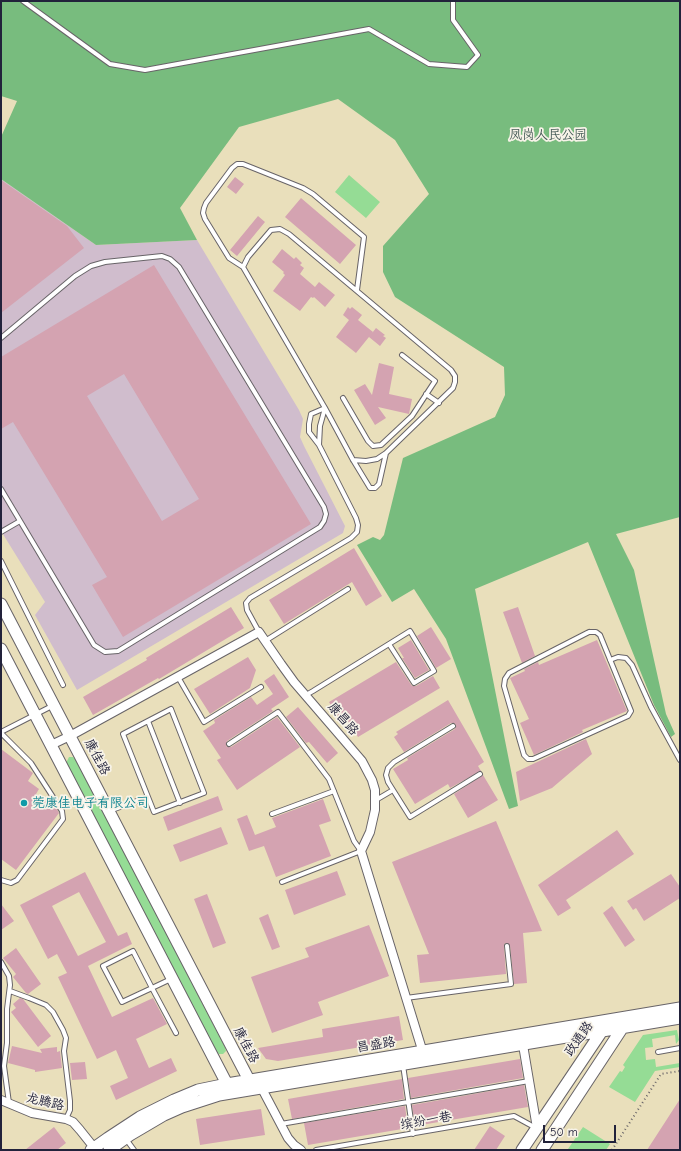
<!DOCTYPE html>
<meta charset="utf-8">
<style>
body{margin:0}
#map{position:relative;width:681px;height:1151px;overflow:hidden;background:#e9dfbb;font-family:"Comic Neue",sans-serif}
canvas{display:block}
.frame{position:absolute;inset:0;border:2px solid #22223b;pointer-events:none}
.scale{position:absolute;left:543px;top:1125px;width:73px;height:18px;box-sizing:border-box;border:2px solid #22223b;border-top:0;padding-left:5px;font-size:12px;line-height:14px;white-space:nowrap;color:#22223b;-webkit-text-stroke:3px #f7f3e8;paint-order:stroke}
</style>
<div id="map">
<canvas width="681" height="1151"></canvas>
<div class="frame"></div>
<div class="scale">50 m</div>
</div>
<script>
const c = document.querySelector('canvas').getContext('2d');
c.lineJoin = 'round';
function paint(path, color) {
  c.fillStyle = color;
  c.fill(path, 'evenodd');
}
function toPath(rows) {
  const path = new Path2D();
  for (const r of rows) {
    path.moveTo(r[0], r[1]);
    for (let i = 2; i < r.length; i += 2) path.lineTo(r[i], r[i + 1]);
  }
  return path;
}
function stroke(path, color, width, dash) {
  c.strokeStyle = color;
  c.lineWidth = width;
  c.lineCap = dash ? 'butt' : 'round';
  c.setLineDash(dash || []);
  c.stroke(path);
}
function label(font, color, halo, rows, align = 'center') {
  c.font = font + ' "Comic Neue","LXGW WenKai TC",sans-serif';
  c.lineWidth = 3.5;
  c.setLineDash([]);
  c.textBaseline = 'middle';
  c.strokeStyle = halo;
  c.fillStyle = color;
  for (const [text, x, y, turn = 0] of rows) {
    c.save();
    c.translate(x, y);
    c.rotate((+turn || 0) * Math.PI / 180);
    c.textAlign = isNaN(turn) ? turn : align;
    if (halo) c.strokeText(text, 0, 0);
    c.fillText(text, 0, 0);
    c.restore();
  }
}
paint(toPath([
 [1,179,96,245,197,240,299,410,303,419,300,437,304,446,345,526,343,533,77,690,35,615,45,602,1,531]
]), '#d0bdcd');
paint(toPath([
 [349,175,380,202,366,218,335,192],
 [69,757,73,757,76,760,225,1047,226,1051,223,1054,219,1054,216,1052,66,763],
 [677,1030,679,1040,676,1044,675,1035,652,1039,653,1047,645,1048,646,1060,655,1059,656,1067,680,1063,680,1067,655,1071,635,1102,609,1087,620,1071,622,1072,625,1067,623,1065,643,1035],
 [583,1127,610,1144,606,1150,570,1150,568,1149]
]), '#95dc95');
paint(toPath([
 [1,1,680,1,680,517,616,534,634,570,666,714,675,734,671,737,654,705,588,542,475,589,518,806,509,809,446,639,414,589,392,602,357,545,373,537,380,540,384,535,403,458,495,417,505,395,504,367,395,297,383,272,383,246,429,194,395,140,338,99,239,127,180,208,197,240,96,245,1,179,1,137,17,101,1,96]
]), '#78bc7e');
paint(toPath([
 [235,177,244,184,236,194,227,187],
 [1,180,67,226,84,248,1,313],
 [301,198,356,245,340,264,285,217],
 [258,216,265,222,237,256,230,250],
 [282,249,294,259,296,257,302,263,300,265,304,268,300,274,315,287,319,282,335,295,325,307,314,297,313,298,311,297,300,311,273,291,285,275,283,273,284,272,272,262],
 [154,265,311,524,123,637,92,585,107,577,13,422,1,429,1,357],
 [124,374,199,499,162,521,87,396],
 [348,307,350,309,352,307,362,315,358,320,373,332,356,353,336,337,349,320,343,315],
 [376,328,385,335,383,336,386,338,380,346,369,337],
 [379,363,394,367,389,394,412,399,409,414,378,407,386,418,375,425,354,390,365,384,372,395],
 [354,548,382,596,366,606,352,582,284,624,269,600],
 [231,607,244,628,159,679,158,678,93,715,83,697,147,660,146,658],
 [518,607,535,656,522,663,503,612],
 [431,627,451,659,436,668,417,636],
 [411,640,429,670,415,678,402,658,404,658,398,648],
 [597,640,627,711,582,730,583,732,534,755,520,723,529,719,510,678,525,671,524,669,538,662,539,665],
 [248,657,256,670,250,688,210,714,194,689],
 [396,662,412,686,416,686,433,676,440,688,358,737,349,722,343,725,329,702],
 [274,674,289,697,271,709,273,711,227,741,226,746,228,747,231,747,277,717,300,747,237,790,217,760,221,758,203,731,215,723,214,720,251,697,257,705,273,694,264,681],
 [448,700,484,762,478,766,481,771,450,788,448,784,415,804,393,769,408,760,407,758,455,729,456,725,454,723,451,723,404,752,394,737,398,734,396,732],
 [298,707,338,753,327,763,309,742,306,743,286,717],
 [586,739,592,754,552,788,520,801,516,772],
 [1,749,33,773,28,781,39,789,36,794,57,809,59,813,16,870,1,859],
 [483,775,498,800,468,818,454,794],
 [218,796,223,810,168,831,163,817],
 [323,799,331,821,319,825,331,856,276,877,264,846,249,851,237,819,247,815,255,835,276,827,272,818],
 [496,821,542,931,523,933,527,983,514,984,510,946,507,943,505,943,504,946,506,974,420,983,417,955,429,954,392,862],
 [221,827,228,844,180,862,173,845],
 [617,830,634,854,566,900,571,908,558,916,538,885],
 [337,871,346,895,294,915,285,890],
 [85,872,118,936,127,932,132,944,88,966,112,1017,153,998,167,1024,136,1039,149,1068,171,1058,177,1071,116,1100,110,1086,128,1078,116,1050,97,1059,58,977,67,973,57,954,48,959,20,905],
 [79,892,106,942,78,956,52,906],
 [671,874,680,887,680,898,644,921,636,908,633,910,627,901],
 [207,894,226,943,213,948,194,899],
 [1,904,14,921,1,930],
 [612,906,635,940,625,947,603,913],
 [268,914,280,947,272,950,259,918],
 [369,925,389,976,318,1002,323,1015,272,1033,251,977,309,957,305,948],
 [16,948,41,984,28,994,26,993,13,977,16,974,3,958],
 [20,998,23,999,51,1036,38,1047,11,1012,16,1008,13,1004],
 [399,1016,403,1040,278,1061,266,1059,258,1048,323,1037,322,1029],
 [12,1046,42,1053,40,1049,57,1047,57,1052,60,1051,62,1068,35,1072,35,1070,8,1063],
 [520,1059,523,1078,411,1098,408,1078],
 [85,1062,87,1079,72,1080,70,1063],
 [402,1079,404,1099,292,1119,288,1099],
 [524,1085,528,1107,415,1126,412,1105],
 [680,1099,680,1150,647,1150],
 [405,1106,408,1128,308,1145,304,1123],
 [261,1109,265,1135,200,1145,196,1119],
 [490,1126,505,1136,496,1150,474,1150],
 [54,1127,66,1143,57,1150,25,1150]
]), '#d4a3b1');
const lane = toPath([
 [23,1,110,64,145,70,369,29,429,64,467,67,478,55,453,20,453,1],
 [243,267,229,258,205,219,203,213,204,208,206,203,232,168,237,164,243,164,303,188,313,194,364,237,357,290],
 [1,338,75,276,91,266,105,262,162,256,170,259,179,267,324,507,326,514,324,521,320,527,118,651,105,652,94,645,1,489],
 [426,394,439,403],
 [343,398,368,441,373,446,381,445,412,416,435,381,402,355],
 [325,408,320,426,319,445,309,432,309,424,311,414,325,408],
 [353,460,366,461,377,459,386,453,453,388,455,382,455,376,451,370,289,234,280,229,271,230,248,257,243,267,325,408,353,460,370,488,375,488,379,484,386,453],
 [1,532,20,521],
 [1,561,63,685],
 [259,632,247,610,246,603,250,598,351,538,357,532,358,525,356,518,319,445],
 [589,632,596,632,600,635,631,711,628,716,533,759,528,759,524,755,504,686,505,679,509,673,589,632],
 [265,641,348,589],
 [610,660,618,657,626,658,632,665,651,707,680,760],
 [178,677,204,722,261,687],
 [306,695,313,691,389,644,410,631,434,671,414,683,389,644],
 [171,709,204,793,154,812,123,734,171,709],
 [148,721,180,803],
 [453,726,394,762,388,768,386,775,388,782,410,817,480,774],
 [1,732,52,706],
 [1,733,31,763,62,811,63,819,17,880,11,883,1,880],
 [229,744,278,712,329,779,354,841,361,851,282,882],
 [376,800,393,790],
 [109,811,148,797],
 [272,814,334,791],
 [1,962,9,976,10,985,7,1009,7,1043,4,1066,9,1103],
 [171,979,152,988,122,1002,103,966,133,951,152,988,176,1033],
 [10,991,29,998,46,1005,53,1012,63,1030,66,1038,64,1051,70,1101,70,1110,66,1119],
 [406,998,511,984,507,946],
 [658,1052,680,1048],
 [403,1065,413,1134],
 [281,1124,529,1081],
 [126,1139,134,1150],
 [316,1150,514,1116,536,1128]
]);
const street = toPath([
 [51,745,70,736,259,632,281,664,294,682,362,761,372,780,375,790,375,810,370,832,361,851,424,1056],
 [522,1039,537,1128],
 [260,1085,288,1138,294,1145,301,1150],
 [1,1100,32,1113,66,1119,73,1122,80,1130,96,1150]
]);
const secondary = toPath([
 [1,604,249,1080,240,1091,227,1084,1,649],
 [91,1150,108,1138,140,1117,174,1100,198,1090,227,1084,680,1008],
 [109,1150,130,1135,164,1115,182,1107,219,1095,680,1018],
 [522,1150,604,1028],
 [542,1150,623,1027,620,1025]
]);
stroke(lane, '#686468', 6);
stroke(street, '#686468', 10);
stroke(secondary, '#686468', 13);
stroke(toPath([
 [612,1150,661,1074,680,1071]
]), '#686468', 2, [1, 3]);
stroke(lane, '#fff', 4);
stroke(street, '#fff', 8);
stroke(secondary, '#fff', 11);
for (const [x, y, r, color] of [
 [24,803,4,"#0f9aa8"]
]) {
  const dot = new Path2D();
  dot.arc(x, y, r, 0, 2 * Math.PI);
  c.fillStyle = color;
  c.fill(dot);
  stroke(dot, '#f7f3e8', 1.5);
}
label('13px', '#445a56', '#f7f3e8', [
 ["凤岗人民公园",548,135]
]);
label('13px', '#22223b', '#f7f3e8', [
 ["康昌路",343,719,49],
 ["康佳路",97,757,62],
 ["政通路",579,1039,-55],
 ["康佳路",246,1045,62],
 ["昌盛路",376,1045,-9],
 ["龙腾路",45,1102,13],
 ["缤纷一巷",426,1121,-10]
]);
label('13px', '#0d838f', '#f7f3e8', [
 ["莞康佳电子有限公司",32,803]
], 'left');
</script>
